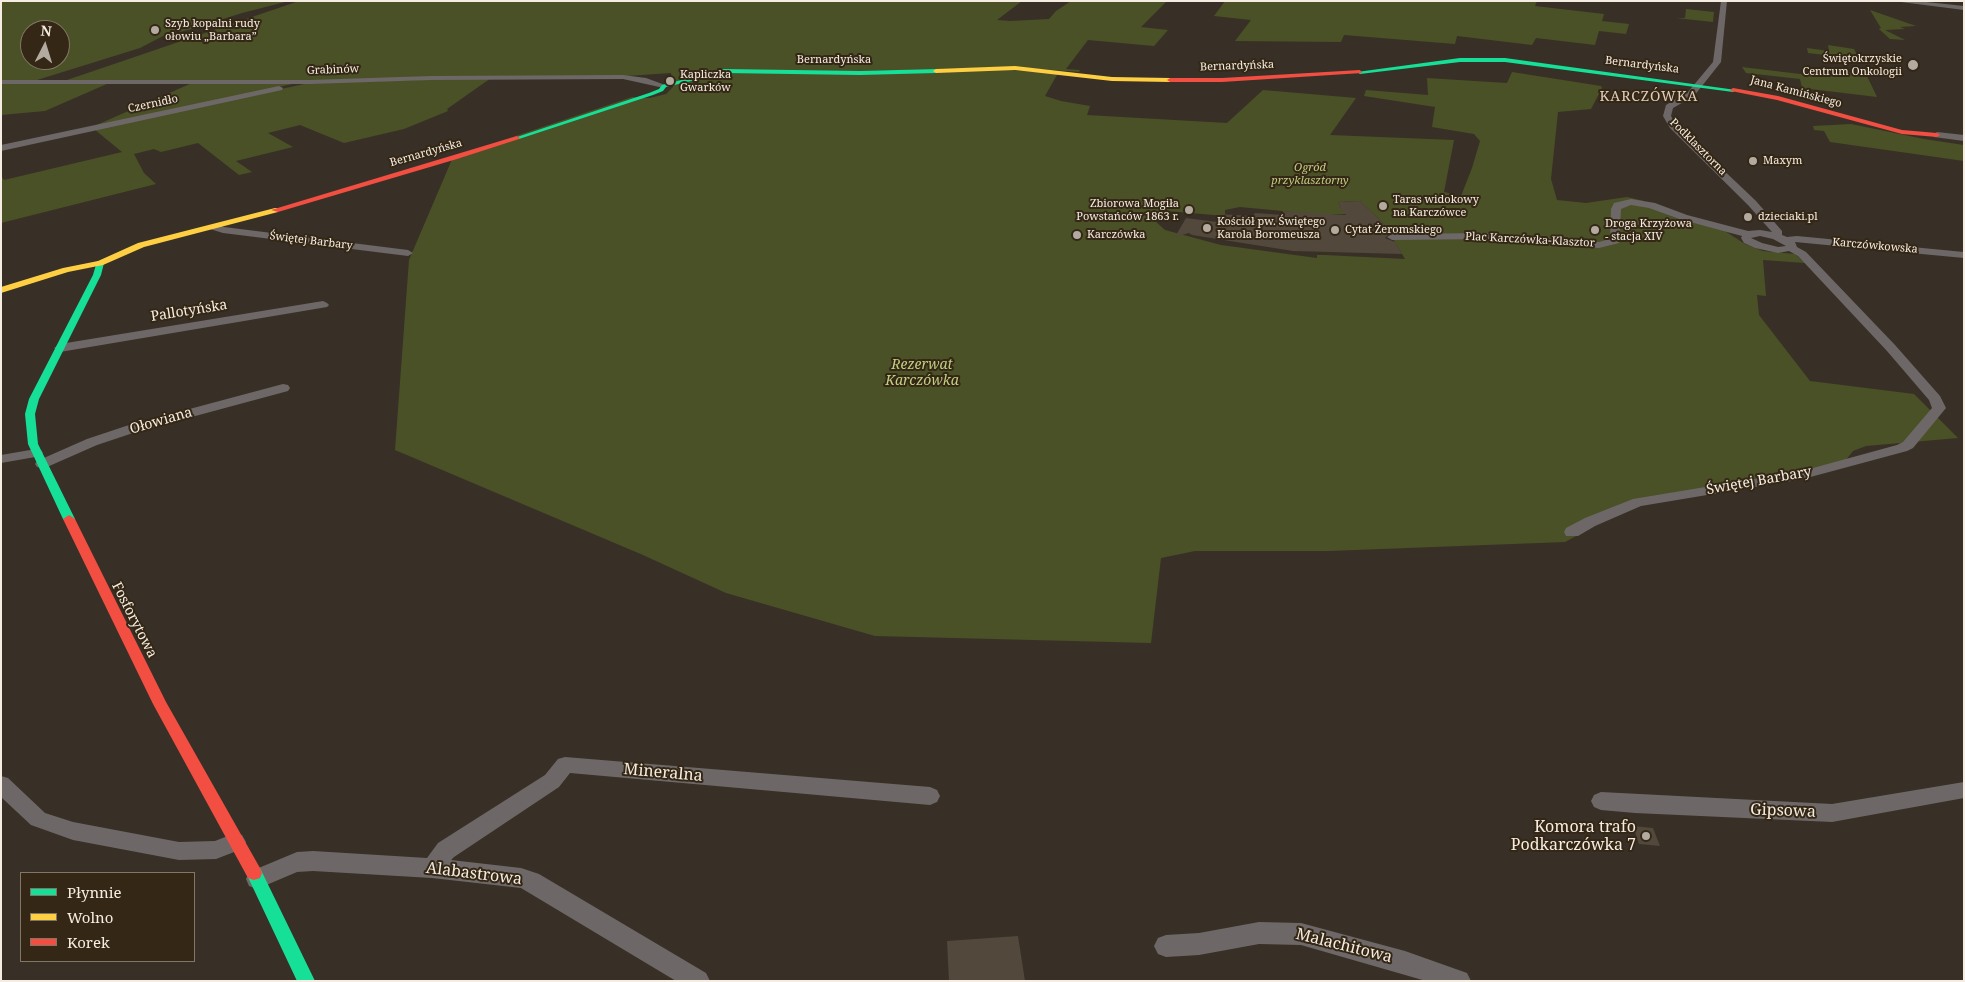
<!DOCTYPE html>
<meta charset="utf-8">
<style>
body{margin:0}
#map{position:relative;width:1965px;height:982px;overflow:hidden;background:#383026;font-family:"Noto Serif",serif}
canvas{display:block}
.frame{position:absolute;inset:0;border:2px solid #f6ede2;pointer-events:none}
.legend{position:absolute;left:20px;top:872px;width:175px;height:90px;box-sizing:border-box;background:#342715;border:1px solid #827667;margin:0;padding:6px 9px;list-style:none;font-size:15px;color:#f6ede2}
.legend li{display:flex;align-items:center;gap:10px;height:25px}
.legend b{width:25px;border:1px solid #827667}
.north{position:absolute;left:20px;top:20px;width:50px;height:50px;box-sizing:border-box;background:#342715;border:1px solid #827667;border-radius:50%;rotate:5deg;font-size:14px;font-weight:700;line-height:20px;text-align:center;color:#f6ede2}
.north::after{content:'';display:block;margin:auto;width:18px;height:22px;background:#b4aba0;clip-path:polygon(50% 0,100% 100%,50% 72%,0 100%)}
</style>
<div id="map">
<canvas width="1965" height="982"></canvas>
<div class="frame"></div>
<ul class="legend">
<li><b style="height:6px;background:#16e098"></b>Płynnie</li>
<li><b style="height:6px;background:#ffcf43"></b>Wolno</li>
<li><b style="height:6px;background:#f24e42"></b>Korek</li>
</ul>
<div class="north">N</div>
</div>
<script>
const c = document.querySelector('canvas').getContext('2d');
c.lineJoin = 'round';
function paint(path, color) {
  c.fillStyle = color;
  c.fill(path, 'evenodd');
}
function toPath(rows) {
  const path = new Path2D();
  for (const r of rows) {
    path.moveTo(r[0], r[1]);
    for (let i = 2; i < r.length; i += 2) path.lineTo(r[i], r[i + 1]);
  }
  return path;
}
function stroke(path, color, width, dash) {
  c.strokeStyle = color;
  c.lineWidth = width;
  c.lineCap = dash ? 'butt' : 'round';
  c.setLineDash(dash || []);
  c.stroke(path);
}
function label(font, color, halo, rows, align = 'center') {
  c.font = font + ' "Noto Serif",serif';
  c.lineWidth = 4;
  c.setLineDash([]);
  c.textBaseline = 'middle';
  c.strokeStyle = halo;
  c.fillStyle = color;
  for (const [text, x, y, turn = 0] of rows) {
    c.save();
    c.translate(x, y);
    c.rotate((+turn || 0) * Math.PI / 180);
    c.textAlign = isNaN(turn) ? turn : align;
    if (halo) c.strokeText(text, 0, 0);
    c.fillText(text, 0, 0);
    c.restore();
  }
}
paint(toPath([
 [1,1,289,1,242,13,192,29,163,36,140,48,37,80,1,80],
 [30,30,60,30,60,60,30,60],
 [299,1,1022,1,997,20,1010,21,1049,19,1056,11,1071,1,1167,1,1141,27,1168,30,1154,46,1088,40,1066,69,1080,70,1079,72,1012,67,865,71,774,71,849,73,996,69,1058,73,1045,96,1061,101,1090,106,1087,115,1227,123,1263,90,1356,98,1330,135,1454,140,1444,192,1461,196,1472,168,1480,141,1474,134,1432,127,1435,107,1364,96,1366,90,1428,95,1427,78,1507,83,1512,72,1601,86,1602,88,1591,109,1558,112,1551,179,1557,200,1586,203,1627,197,1644,201,1628,201,1615,204,1623,206,1629,204,1643,205,1673,217,1725,231,1745,244,1763,251,1795,254,1805,263,1763,260,1766,296,1757,295,1759,315,1810,381,1914,394,1958,438,1866,446,1853,451,1842,465,1800,470,1644,500,1565,542,1329,551,1195,551,1161,558,1151,643,875,636,726,593,643,555,395,450,409,260,453,157,632,97,650,98,666,94,673,87,671,73,598,78,484,76,305,81,67,80],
 [1360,201,1384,224,1405,259,1325,255,1317,255,1317,258,1221,245,1165,230,1154,220,1168,211,1225,216,1225,210,1240,207,1314,214,1347,214,1339,207,1341,207,1338,202],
 [1225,1,1537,1,1535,6,1604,14,1602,21,1629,24,1626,34,1599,31,1595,45,1536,38,1532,45,1457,36,1455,44,1344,35,1341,42,1235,41,1251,20,1214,16],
 [1686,9,1714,12,1713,22,1676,18,1685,18],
 [1870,10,1916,26,1900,27,1905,29,1885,30,1905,40,1890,39,1879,29,1881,28],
 [1828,45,1854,49,1859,59,1808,53,1807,48,1829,51],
 [1742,67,1825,77,1826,69,1866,74,1877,97,1802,88,1800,79,1746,73],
 [491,78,447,109,448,111,404,129,344,143,300,125,268,133,293,147,236,161,252,172,239,175,198,143,161,152,154,149,134,154,144,173,156,184,1,223,1,176,4,180,122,152,94,129,309,83],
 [1,82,109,83,45,111,1,115],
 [192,83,297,83,92,127],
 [1851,124,1924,139,1964,145,1964,161,1830,142,1824,131,1814,130,1813,126]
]), '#4a5127');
paint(toPath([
 [1360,201,1384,224,1390,233,1385,238,1395,242,1402,254,1293,251,1192,235,1189,233,1175,237,1186,218,1217,222,1218,214,1253,216,1255,213,1283,215,1283,211,1346,215,1339,207,1341,207,1338,202],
 [1633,826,1653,828,1660,846,1639,844],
 [1018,936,1025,981,949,981,947,941]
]), '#52483b');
paint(toPath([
 [1721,1,1727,1,1721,62,1694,96,1673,108,1671,116,1676,125,1756,201,1782,231,1782,235,1787,237,1797,236,1964,252,1964,258,1795,242,1797,247,1806,252,1895,345,1940,396,1946,408,1913,448,1907,451,1803,479,1641,506,1595,526,1578,536,1566,536,1564,532,1566,528,1585,518,1633,499,1802,471,1897,445,1903,442,1932,408,1929,400,1887,351,1798,256,1789,251,1778,253,1755,248,1744,243,1741,238,1742,236,1679,219,1649,208,1631,205,1621,209,1619,243,1599,248,1488,239,1392,240,1387,237,1392,234,1488,233,1599,242,1610,239,1611,209,1614,203,1631,199,1655,203,1687,215,1748,231,1760,230,1772,232,1748,205,1670,128,1663,116,1666,105,1688,92,1713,62,1721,1],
 [1760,236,1773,239,1786,246,1778,247,1762,243,1751,238,1760,236],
 [1893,1,1917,1,1964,6,1964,10,1893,1],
 [623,75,646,78,668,86,664,88,623,79,431,80,310,84,1,84,1,80,310,80,431,76,623,75],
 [279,86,283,88,282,90,1,151,1,145,279,86],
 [1937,132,1964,135,1964,141,1934,137,1933,135,1937,132],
 [214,224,224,227,408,250,413,253,408,256,223,233,210,229,209,227,214,224],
 [323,301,327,303,329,305,327,307,60,352,54,348,60,344,323,301],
 [283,384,288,385,290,388,288,391,136,432,97,445,47,467,42,468,37,467,35,464,37,461,87,439,126,426,283,384],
 [36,449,41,450,43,453,41,456,1,463,1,455,36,449],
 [565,757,930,787,937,790,940,796,937,802,930,805,570,773,559,787,454,857,451,860,521,868,539,874,706,973,710,981,676,981,521,888,432,878,313,871,297,872,257,889,249,886,246,879,249,872,297,852,313,851,427,858,438,843,545,775,558,759,565,757],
 [1,776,8,778,45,813,73,822,179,842,215,841,235,833,242,835,246,842,242,849,216,859,179,860,73,840,31,825,1,797,1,776],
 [1964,782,1964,798,1832,822,1635,813,1601,810,1594,807,1591,801,1594,795,1601,792,1832,804,1964,782],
 [1259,922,1301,923,1405,951,1467,973,1471,981,1426,981,1301,945,1259,944,1199,955,1166,957,1158,954,1154,946,1158,938,1166,935,1199,933,1259,922]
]), '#6d6867');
paint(toPath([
 [1460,58,1505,58,1736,90,1733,92,1505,62,1460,62,1360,74,1357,72,1460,58],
 [724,69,860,71,936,69,939,71,936,73,860,75,724,73,666,87,663,91,653,95,519,139,514,138,649,93,659,89,662,85,724,69],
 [97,261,104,263,101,275,39,399,35,414,38,444,75,519,69,523,63,519,28,444,25,414,29,399,93,275,97,261],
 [254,866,260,868,315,981,297,981,246,873,248,868,254,866]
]), '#16e098');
paint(toPath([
 [1015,66,1112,77,1170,78,1173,80,1170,82,1112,81,1015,70,936,73,933,71,936,69,1015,66],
 [275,208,278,208,278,212,144,247,103,265,68,272,1,293,1,287,63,268,98,261,138,243,275,208]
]), '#ffcf43');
paint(toPath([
 [1360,70,1362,73,1222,82,1170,82,1167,80,1170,78,1222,78,1360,70],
 [1733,88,1778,96,1902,130,1937,133,1940,135,1937,137,1902,134,1777,100,1731,91,1730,90,1733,88],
 [517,136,520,138,519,139,457,159,278,212,271,210,517,136],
 [69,515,75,519,166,702,260,868,262,873,260,878,254,880,248,878,153,704,63,519,69,515]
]), '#f24e42');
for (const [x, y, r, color] of [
 [155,30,5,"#b4aba0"],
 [1913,65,6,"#b4aba0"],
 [670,81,5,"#b4aba0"],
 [1753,161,5,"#b4aba0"],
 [1383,206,5,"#b4aba0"],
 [1189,210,5,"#b4aba0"],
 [1748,217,5,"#b4aba0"],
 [1207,228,5,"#b4aba0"],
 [1335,230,5,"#b4aba0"],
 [1595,230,5,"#b4aba0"],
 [1077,235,5,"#b4aba0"],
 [1646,836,5,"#b4aba0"]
]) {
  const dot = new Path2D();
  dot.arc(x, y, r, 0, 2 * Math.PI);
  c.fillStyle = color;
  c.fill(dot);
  stroke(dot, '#342715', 2);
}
label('11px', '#f6ede2', '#342715', [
 ["Szyb kopalni rudy",165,24],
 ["ołowiu „Barbara”",165,37],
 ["Świętokrzyskie",1902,59,"right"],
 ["Centrum Onkologii",1902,72,"right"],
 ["Kapliczka",680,75],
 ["Gwarków",680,88],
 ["Maxym",1763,161],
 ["Taras widokowy",1393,200],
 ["na Karczówce",1393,213],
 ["Zbiorowa Mogiła",1179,204,"right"],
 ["Powstańców 1863 r.",1179,217,"right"],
 ["dzieciaki.pl",1758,217],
 ["Kościół pw. Świętego",1217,222],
 ["Karola Boromeusza",1217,235],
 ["Droga Krzyżowa",1605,224],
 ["- stacja XIV",1605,237],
 ["Cytat Żeromskiego",1345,230],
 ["Karczówka",1087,235]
], 'left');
label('11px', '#f6ede2', '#342715', [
 ["Bernardyńska",834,60],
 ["Bernardyńska",1642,65,7],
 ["Bernardyńska",1237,66,-2],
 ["Grabinów",333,70,-2],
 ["Jana Kamińskiego",1796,92,15],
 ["Czernidło",153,104,-12],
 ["Podklasztorna",1698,147,45],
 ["Bernardyńska",426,153,-16],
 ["Plac Karczówka-Klasztor",1530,240,3],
 ["Świętej Barbary",311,241,7],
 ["Karczówkowska",1875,246,5]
]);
label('italic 11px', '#c0cf81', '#342715', [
 ["Ogród",1310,168],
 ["przyklasztorny",1310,181]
]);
c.letterSpacing = '1px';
label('14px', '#dfcdb8', '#342715', [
 ["KARCZÓWKA",1649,97]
]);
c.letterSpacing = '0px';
label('14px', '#f6ede2', '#342715', [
 ["Pallotyńska",189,311,-9],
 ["Ołowiana",161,421,-16],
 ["Świętej Barbary",1759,481,-10],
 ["Fosforytowa",134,620,63]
]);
label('italic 14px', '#c0cf81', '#342715', [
 ["Rezerwat",922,365],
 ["Karczówka",922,381]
]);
label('16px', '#f6ede2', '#342715', [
 ["Mineralna",663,773,5],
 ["Gipsowa",1783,811,2],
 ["Alabastrowa",474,874,7],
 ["Malachitowa",1344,946,14]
]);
label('16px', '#f6ede2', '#342715', [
 ["Komora trafo",1636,827],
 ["Podkarczówka 7",1636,845]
], 'right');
</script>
